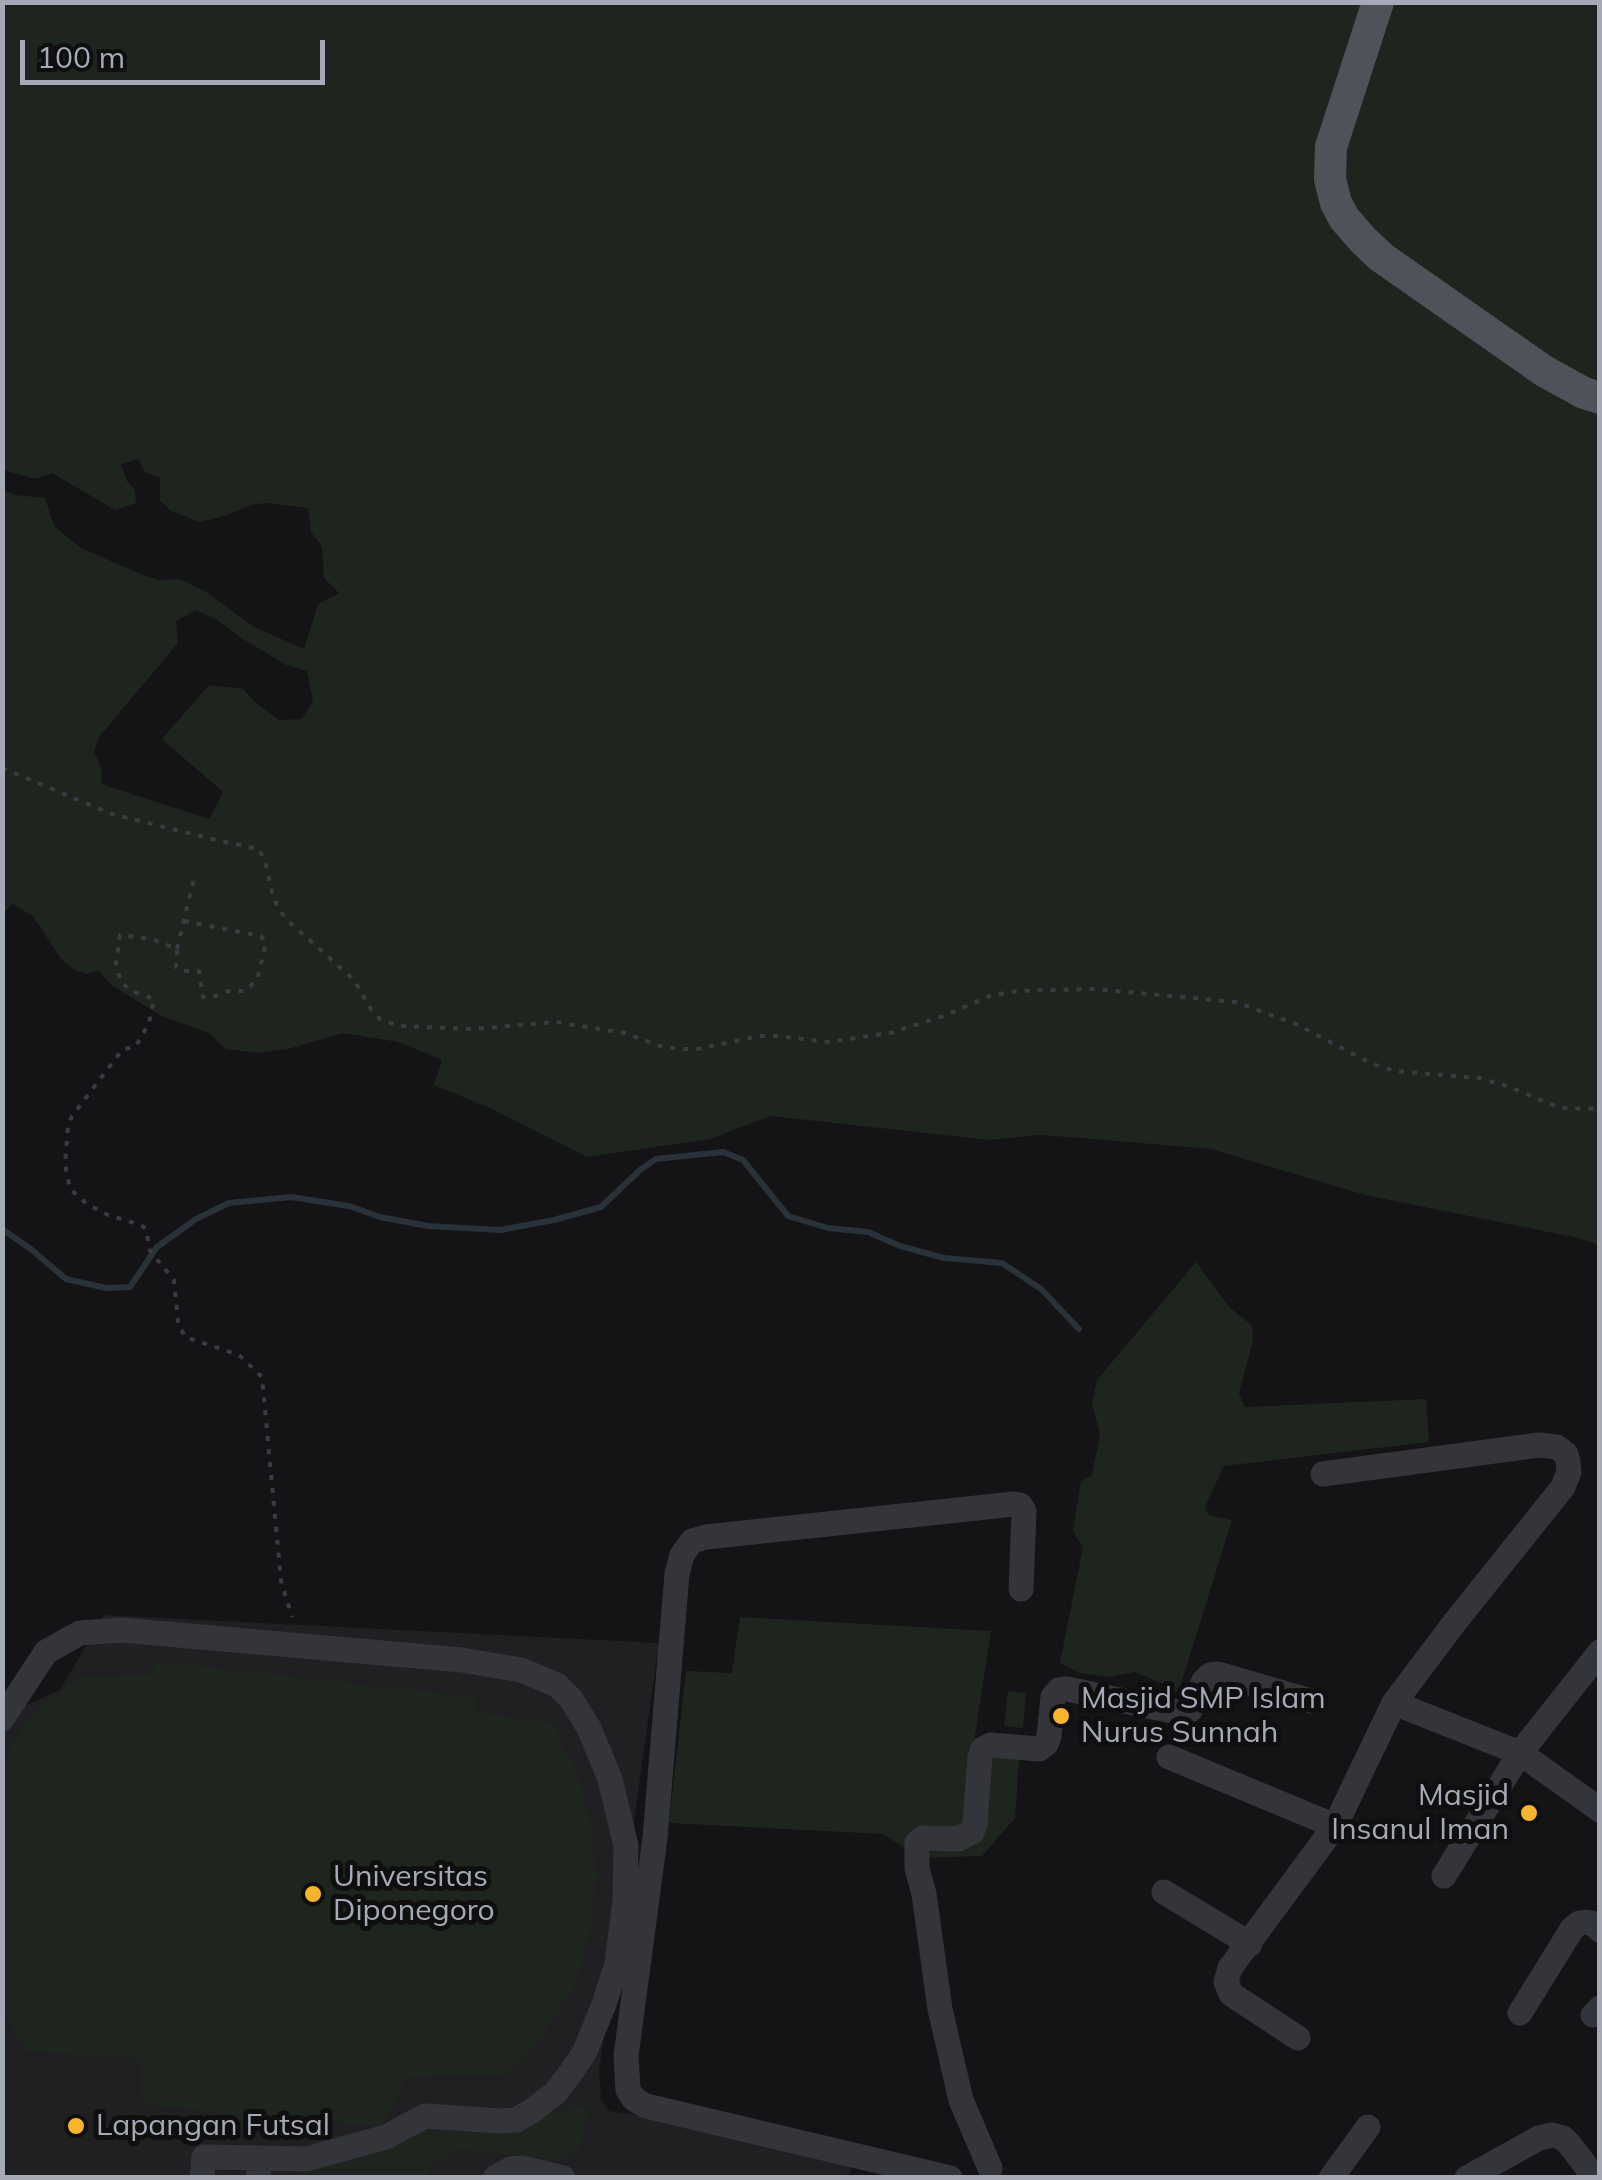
<!DOCTYPE html>
<style>
body{margin:0}
#map{position:relative;width:1602px;height:2180px;overflow:hidden;background:#141315;font-family:Mulish,sans-serif}
canvas{display:block}
.frame{position:absolute;inset:0;border:5px solid #a5aab6;pointer-events:none}
.scale{position:absolute;left:20px;top:40px;width:305px;height:45px;box-sizing:border-box;border:5px solid #a5aab6;border-top:0;padding-left:12px;font-size:30px;line-height:35px;white-space:nowrap;color:#a5aab6;-webkit-text-stroke:8px #0f0f10;paint-order:stroke}
</style>
<div id="map">
<canvas width="1602" height="2180"></canvas>
<div class="frame"></div>
<div class="scale">100 m</div>
</div>
<script>
const c = document.querySelector('canvas').getContext('2d');
c.lineJoin = 'round';
function paint(path, color) {
  c.fillStyle = color;
  c.fill(path, 'evenodd');
}
function toPath(rows) {
  const path = new Path2D();
  for (const r of rows) {
    path.moveTo(r[0], r[1]);
    for (let i = 2; i < r.length; i += 2) path.lineTo(r[i], r[i + 1]);
  }
  return path;
}
function stroke(path, color, width, dash) {
  c.strokeStyle = color;
  c.lineWidth = width;
  c.lineCap = dash ? 'butt' : 'round';
  c.setLineDash(dash || []);
  c.stroke(path);
}
function label(font, color, halo, rows, align = 'center') {
  c.font = font + ' Mulish,sans-serif';
  c.lineWidth = 10;
  c.setLineDash([]);
  c.textBaseline = 'middle';
  c.strokeStyle = halo;
  c.fillStyle = color;
  for (const [text, x, y, turn = 0] of rows) {
    c.save();
    c.translate(x, y);
    c.rotate((+turn || 0) * Math.PI / 180);
    c.textAlign = isNaN(turn) ? turn : align;
    if (halo) c.strokeText(text, 0, 0);
    c.fillText(text, 0, 0);
    c.restore();
  }
}
paint(toPath([
 [104,1615,659,1643,599,2071,601,2099,609,2111,710,2126,852,2167,848,2177,3,2177,2,1716,60,1690]
]), '#201f22');
paint(toPath([
 [3,3,1599,3,1599,1245,1578,1238,1365,1195,1211,1149,1080,1138,1040,1135,989,1140,771,1116,710,1139,587,1157,492,1109,434,1085,442,1060,398,1042,343,1033,288,1049,258,1053,225,1049,209,1033,162,1016,111,985,99,970,87,974,76,971,61,959,33,916,12,904,3,914,3,490,16,495,45,498,54,526,81,548,145,576,160,580,180,579,206,592,254,627,304,649,318,604,339,593,324,578,322,547,311,532,308,508,265,503,250,505,228,515,200,522,171,511,160,500,160,478,145,472,139,459,121,464,127,481,135,490,136,503,115,510,52,473,35,479,3,470],
 [196,610,217,620,243,639,286,665,307,671,313,701,302,719,279,720,256,703,243,689,209,685,162,739,223,792,209,819,101,784,102,769,94,752,99,737,178,643,176,621],
 [1196,1262,1230,1308,1252,1325,1253,1341,1239,1393,1245,1407,1426,1399,1429,1442,1224,1466,1205,1507,1208,1515,1232,1520,1178,1694,1161,1683,1135,1672,1109,1677,1080,1673,1060,1663,1083,1548,1073,1531,1080,1487,1081,1481,1092,1476,1100,1434,1092,1404,1097,1380],
 [740,1617,991,1631,974,1742,1020,1748,1015,1818,982,1856,921,1858,883,1834,669,1823,686,1671,732,1673],
 [155,1661,477,1697,475,1712,554,1723,560,1740,574,1766,585,1798,593,1835,597,1877,591,1924,578,1980,537,2045,509,2075,407,2077,384,2125,351,2125,321,2119,309,2134,214,2125,213,2111,148,2106,140,2092,141,2059,25,2051,3,2010,3,1762,24,1724,42,1705,81,1676,153,1675],
 [1008,1691,1026,1693,1023,1728,1004,1726],
 [573,2105,589,2108,579,2151,562,2160,461,2149,430,2165,427,2177,301,2178,314,2142,320,2136,394,2127,490,2130,510,2126]
]), '#1e251f');
stroke(toPath([
 [2,1229,32,1250,66,1279,106,1288,130,1287,157,1247,196,1219,229,1203,291,1197,349,1206,380,1217,428,1226,500,1230,554,1220,601,1207,640,1170,656,1159,723,1152,743,1160,788,1216,828,1228,868,1232,900,1246,944,1258,1002,1263,1041,1289,1079,1329]
]), '#293239', 6);
stroke(toPath([
 [2,768,112,814,220,841,259,849,266,865,272,892,278,908,286,919,354,980,372,1011,380,1019,399,1026,473,1029,556,1022,625,1033,660,1046,680,1049,698,1049,759,1036,777,1036,828,1042,890,1033,944,1016,992,995,1019,991,1094,989,1236,1002,1296,1024,1372,1064,1395,1071,1479,1078,1507,1086,1560,1108,1600,1109],
 [184,921,261,936,266,943,257,980,245,991,229,991,210,998,203,997,199,971,183,971,176,967,177,949,152,939,120,935,116,964,121,982,131,991,154,999,149,1023,136,1046,122,1050,72,1116,68,1126,65,1164,70,1189,87,1204,108,1215,141,1225,146,1229,150,1251,174,1280,178,1323,185,1337,239,1355,262,1377,281,1581,292,1617],
 [177,949,194,878]
]), '#3a3c41', 4, [5, 8]);
stroke(toPath([
 [1323,1474,1539,1445,1557,1447,1566,1454,1568,1461,1569,1472,1563,1487,1455,1622,1394,1703],
 [2,1719,46,1652,80,1633,121,1630,462,1660,521,1670,557,1685,571,1699,589,1728,610,1779,626,1846,625,1900,617,1964,604,2004,585,2051,572,2071,556,2092,532,2111,516,2120,500,2121,425,2116,386,2137,306,2159,260,2158,258,2178],
 [1169,1757,1335,1826],
 [1444,1876,1520,1753,1600,1652],
 [1164,1892,1250,1944],
 [1520,2013,1572,1929,1579,1923,1586,1922,1592,1923,1600,1930],
 [1593,2015,1600,2008],
 [1298,2038,1231,1994,1226,1982,1230,1968,1335,1826,1394,1703,1520,1753,1600,1810],
 [990,2168,961,2100,940,2009,924,1894,917,1868,917,1843,923,1838,958,1839,972,1832,975,1824,980,1757,983,1749,991,1745,1039,1749,1046,1744,1049,1736,1053,1697,1059,1690,1067,1689,1182,1713,1190,1710,1204,1681,1210,1675,1218,1674,1311,1701],
 [202,2178,204,2157,260,2158],
 [495,2178,511,2169,522,2168,563,2178],
 [950,2178,646,2106,634,2099,628,2090,626,2056,655,1838,677,1574,682,1555,692,1541,706,1537,1014,1504,1020,1505,1024,1511,1021,1589],
 [1331,2178,1368,2127],
 [1467,2178,1539,2138,1552,2135,1563,2138,1570,2145,1595,2178]
]), '#34353a', 25);
stroke(toPath([
 [1378,2,1331,147,1330,179,1336,203,1344,218,1363,240,1381,257,1544,371,1584,393,1600,398]
]), '#505259', 32);
for (const [x, y, r, color] of [
 [1061,1716,10,"#f6b52b"],
 [1529,1813,10,"#f6b52b"],
 [313,1894,10,"#f6b52b"],
 [76,2126,10,"#f6b52b"]
]) {
  const dot = new Path2D();
  dot.arc(x, y, r, 0, 2 * Math.PI);
  c.fillStyle = color;
  c.fill(dot);
  stroke(dot, '#0f0f10', 4);
}
label('30px', '#a5aab6', '#0f0f10', [
 ["Masjid SMP Islam",1081,1699],
 ["Nurus Sunnah",1081,1733],
 ["Masjid",1509,1796,"right"],
 ["Insanul Iman",1509,1830,"right"],
 ["Universitas",333,1877],
 ["Diponegoro",333,1911],
 ["Lapangan Futsal",96,2126]
], 'left');
</script>
